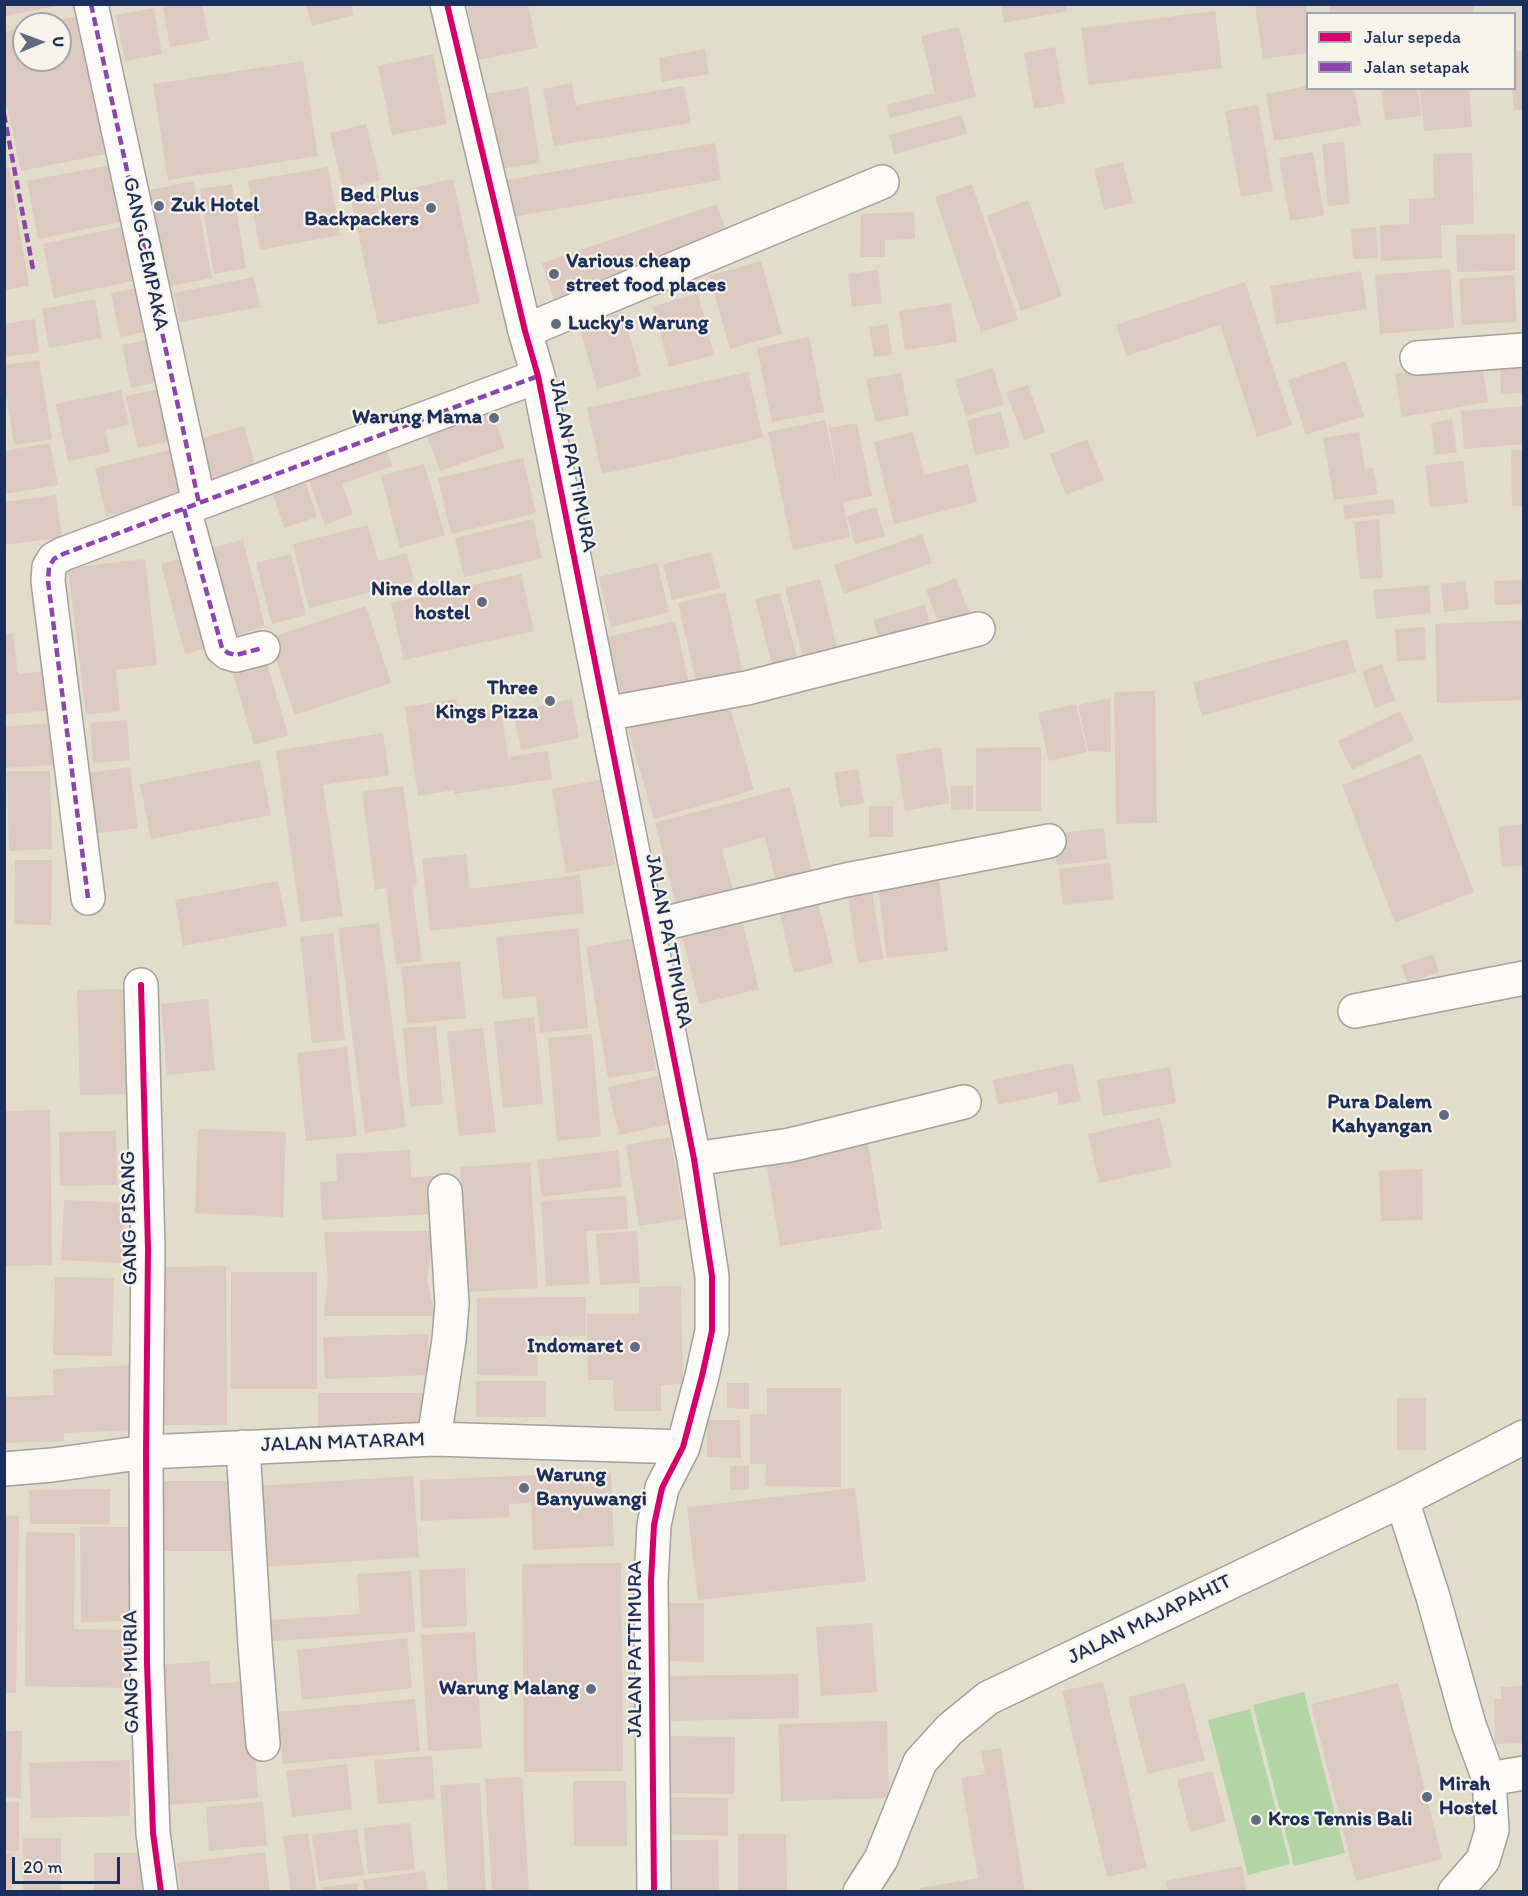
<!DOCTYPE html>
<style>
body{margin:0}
#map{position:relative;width:1528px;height:1896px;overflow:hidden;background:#e2dcca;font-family:Itim,sans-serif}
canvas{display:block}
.frame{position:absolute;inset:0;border:6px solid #1b2f5e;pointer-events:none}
.legend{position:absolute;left:1306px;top:12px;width:210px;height:78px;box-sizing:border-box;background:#f7f3e8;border:2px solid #9fa5b1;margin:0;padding:8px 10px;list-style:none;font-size:18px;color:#1b2f5e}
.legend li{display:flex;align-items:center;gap:12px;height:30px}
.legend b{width:30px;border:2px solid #9fa5b1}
.north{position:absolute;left:12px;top:12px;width:60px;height:60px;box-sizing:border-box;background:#f7f3e8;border:2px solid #9fa5b1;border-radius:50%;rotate:89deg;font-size:16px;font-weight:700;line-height:24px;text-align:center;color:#1b2f5e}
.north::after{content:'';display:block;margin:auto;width:21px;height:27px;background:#616c84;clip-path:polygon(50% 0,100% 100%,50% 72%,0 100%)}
.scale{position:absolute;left:12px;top:1857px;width:108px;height:27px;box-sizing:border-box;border:3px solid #1b2f5e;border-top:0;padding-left:8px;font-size:18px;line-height:21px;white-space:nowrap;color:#1b2f5e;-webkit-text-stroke:4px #f7f3e8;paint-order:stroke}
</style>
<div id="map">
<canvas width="1528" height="1896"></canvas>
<div class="frame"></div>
<ul class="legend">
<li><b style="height:8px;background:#d6006c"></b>Jalur sepeda</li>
<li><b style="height:8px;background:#8e44ad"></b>Jalan setapak</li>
</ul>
<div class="north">U</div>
<div class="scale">20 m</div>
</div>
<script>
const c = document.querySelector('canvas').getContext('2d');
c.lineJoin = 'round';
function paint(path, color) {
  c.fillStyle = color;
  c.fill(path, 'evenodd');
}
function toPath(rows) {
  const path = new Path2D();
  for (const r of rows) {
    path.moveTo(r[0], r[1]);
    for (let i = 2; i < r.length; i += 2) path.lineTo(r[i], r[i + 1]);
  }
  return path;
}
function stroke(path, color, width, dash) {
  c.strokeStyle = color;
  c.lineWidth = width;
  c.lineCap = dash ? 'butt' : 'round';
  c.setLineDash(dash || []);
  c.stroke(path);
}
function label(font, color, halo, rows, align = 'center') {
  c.font = font + ' Itim,sans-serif';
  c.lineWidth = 4.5;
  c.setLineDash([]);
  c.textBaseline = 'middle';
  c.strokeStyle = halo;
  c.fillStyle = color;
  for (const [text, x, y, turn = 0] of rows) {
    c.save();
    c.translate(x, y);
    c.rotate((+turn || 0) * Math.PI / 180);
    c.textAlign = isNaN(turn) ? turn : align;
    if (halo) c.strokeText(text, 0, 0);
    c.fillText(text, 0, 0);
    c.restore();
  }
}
paint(toPath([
 [1304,1692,1345,1853,1294,1866,1253,1705],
 [1250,1709,1290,1864,1248,1875,1208,1720]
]), '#b3d5a5');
paint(toPath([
 [5,4,56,4,56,6,5,16],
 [176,4,202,4,209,40,170,47,163,7],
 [306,4,351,4,354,15,312,26],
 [467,4,528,4,537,48,478,60],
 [1001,4,1066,4,1067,11,1004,23],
 [1255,4,1306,4,1308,53,1263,59],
 [1329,4,1473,4,1474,14,1330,14],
 [154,8,162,54,125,61,116,15],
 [1215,11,1222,68,1089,85,1081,28],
 [82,15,110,153,21,171,4,93,4,32,24,27,24,60,60,60,60,24,45,23],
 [959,27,976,97,890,118,887,105,935,93,921,36],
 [1055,47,1065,103,1034,109,1024,53],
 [705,49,709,74,662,82,659,58],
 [1514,51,1524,51,1524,110,1514,110,1512,88,1514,88],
 [433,54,447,124,392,135,378,66],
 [303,61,318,156,168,180,153,84],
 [572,83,576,105,684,86,691,123,554,146,543,89],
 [1308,86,1308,88,1354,88,1361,125,1274,141,1266,94],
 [528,87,540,163,499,169,486,94],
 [1381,88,1418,88,1421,116,1385,120],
 [1420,88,1469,88,1472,127,1424,131],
 [1258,105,1273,191,1241,197,1225,111],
 [962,115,967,134,894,154,889,135],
 [366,124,380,180,343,189,330,133],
 [1344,142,1350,204,1328,206,1322,144],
 [715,143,721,180,502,219,496,182],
 [1313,152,1324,215,1290,221,1279,158],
 [1472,153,1474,224,1441,225,1442,258,1381,261,1380,225,1409,224,1409,199,1434,198,1433,154],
 [1123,162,1133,203,1104,210,1094,169],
 [115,164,126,221,38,239,27,181],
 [9,167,29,286,4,290,4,168],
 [328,167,340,235,260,250,248,181],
 [453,179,480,303,378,325,351,201],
 [193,181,212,278,166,287,146,191],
 [232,184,246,268,214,274,200,189],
 [972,184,1018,320,981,332,935,197],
 [1028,200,1062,296,1021,311,987,216],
 [717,204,730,243,555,302,542,263],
 [914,212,915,239,885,240,885,257,860,257,861,214],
 [135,224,146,278,54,298,43,244],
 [1376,227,1378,258,1353,259,1351,229],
 [1515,234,1515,271,1457,272,1456,235],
 [761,261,782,334,730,349,709,276],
 [1450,269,1454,328,1380,334,1375,275],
 [878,270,882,303,852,307,848,274],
 [1361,271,1367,309,1276,324,1270,286],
 [1514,275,1517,322,1462,325,1459,279],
 [254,277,260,307,180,322,174,293],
 [1245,282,1292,425,1257,437,1220,325,1127,356,1116,325],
 [145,286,154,330,120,337,111,293],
 [698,294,714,355,669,367,653,306],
 [95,299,102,338,49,348,42,309],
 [951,303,957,342,905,350,899,311],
 [623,312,641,376,597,389,579,325],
 [35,319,39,352,4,357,4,324],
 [888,324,892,355,874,357,869,327],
 [809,337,824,412,772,422,757,348],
 [155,338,165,380,131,388,122,345],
 [1524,356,1524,393,1501,394,1500,357],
 [1481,359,1488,402,1402,417,1395,374],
 [39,360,52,439,14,445,7,398,4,399,4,365],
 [1346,361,1364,416,1306,435,1288,380],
 [993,368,1004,404,966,416,955,380],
 [748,372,763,438,602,474,587,408],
 [901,373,909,415,875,422,866,379],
 [1028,385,1045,432,1024,440,1006,392],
 [168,387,179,439,138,448,126,396],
 [121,390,129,425,105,430,110,452,68,461,56,404],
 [489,404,505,448,440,471,424,428],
 [1524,406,1524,444,1464,449,1461,411],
 [1001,412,1010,447,975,455,967,420],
 [1452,419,1457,452,1435,455,1431,423],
 [825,420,840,489,829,428,857,423,872,496,843,502,850,537,793,550,768,432],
 [244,426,257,472,208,486,195,440],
 [913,432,924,475,968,464,977,502,894,524,874,442],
 [1359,432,1365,469,1373,467,1378,494,1334,500,1323,438],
 [1087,439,1104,480,1066,495,1050,454],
 [384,442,392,466,342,484,353,514,325,525,305,470],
 [50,443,58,485,4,494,4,451],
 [175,449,186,497,106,516,95,468],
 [1524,449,1524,506,1512,506,1511,450],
 [523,458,536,513,451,534,438,478],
 [1463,461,1468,503,1430,507,1425,465],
 [424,464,445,535,400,548,381,476],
 [303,475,317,517,284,528,270,485],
 [56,495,62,537,4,545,4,502],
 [1393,499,1395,513,1345,519,1343,505],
 [876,507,885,536,855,544,847,516],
 [533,519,542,558,464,577,455,538],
 [1379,519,1383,578,1360,579,1354,522],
 [368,525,378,561,407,553,414,581,309,608,293,544],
 [922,534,932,563,844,594,834,565],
 [243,540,265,627,226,638,204,550],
 [711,552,720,588,672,600,663,564],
 [291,554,306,615,272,624,256,563],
 [194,555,218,645,185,654,161,564],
 [145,559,157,665,116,670,120,711,86,715,68,568],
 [657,563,669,612,611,627,599,577],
 [521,574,534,631,404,660,391,603],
 [956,578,972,620,942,632,926,590],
 [820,579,839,656,805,665,785,588],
 [1524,580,1524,604,1495,605,1494,581],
 [1465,581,1469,609,1444,612,1441,584],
 [1429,585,1431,613,1376,619,1373,590],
 [725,592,745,683,699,694,678,603],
 [780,593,800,669,775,676,755,599],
 [925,605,934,639,883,653,873,620],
 [366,606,391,683,295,715,269,638],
 [1524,620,1524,700,1437,703,1435,624],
 [675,621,690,687,614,705,599,639],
 [1425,627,1426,660,1397,661,1395,629],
 [13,633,18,674,47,671,51,710,4,715,4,634],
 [1347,639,1356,672,1202,716,1193,683],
 [264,653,288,735,254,745,230,663],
 [1382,664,1395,700,1375,708,1362,671],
 [1155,691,1157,823,1116,824,1114,692],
 [726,693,754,790,654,819,626,722],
 [1110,698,1111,752,1088,751,1078,705],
 [456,699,459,717,501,711,508,757,548,751,552,779,455,794,454,790,418,796,405,707],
 [572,699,579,738,521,750,513,712],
 [1076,704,1087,752,1049,761,1038,713],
 [1400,711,1414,740,1352,770,1338,741],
 [127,720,130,760,93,763,90,723],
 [50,723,53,765,4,768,4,727],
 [383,733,389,775,323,785,343,916,301,922,276,751],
 [941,747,949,803,905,811,896,755],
 [1041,747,1041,811,976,811,976,748],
 [1421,754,1474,892,1395,923,1342,785],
 [260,760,271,815,151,839,140,784],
 [130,767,138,828,91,834,83,774],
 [858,769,864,803,840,807,834,773],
 [7,771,50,771,52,849,9,851],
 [600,780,615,865,566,873,552,789],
 [403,786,417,884,412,885,422,961,396,964,386,888,375,890,362,792],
 [951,786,973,786,973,809,951,810],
 [790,787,815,885,779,894,765,837,722,849,736,902,679,917,655,823],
 [869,806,893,806,893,837,869,837],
 [1524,824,1524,865,1502,867,1498,827],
 [1104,828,1107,859,1057,865,1053,834],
 [466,854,470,889,580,875,584,913,430,931,422,859],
 [15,860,52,860,51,925,14,924],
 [1110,863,1114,899,1063,905,1059,869],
 [938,869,948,951,887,958,877,877],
 [278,881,287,926,183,946,175,900],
 [872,892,883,959,858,963,848,896],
 [816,894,833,963,794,973,777,903],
 [740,912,759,989,699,1004,680,927],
 [379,923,406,1127,365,1133,338,928],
 [578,928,588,1028,540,1033,536,996,503,999,496,937],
 [333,933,345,1040,312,1043,300,937],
 [633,938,656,1070,608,1078,586,947],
 [1433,954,1439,972,1408,983,1401,965],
 [460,961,466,1018,407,1024,401,967],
 [128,989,131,1094,80,1095,77,990],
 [208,999,215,1070,167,1075,161,1004],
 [534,1017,543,1104,503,1108,494,1022],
 [436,1026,443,1104,410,1107,403,1028],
 [483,1028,496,1132,459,1136,447,1032],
 [592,1034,601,1136,557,1141,548,1038],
 [347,1047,357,1136,306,1141,297,1053],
 [1073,1063,1081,1101,1059,1105,1057,1092,998,1105,993,1080],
 [1170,1067,1176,1103,1103,1116,1097,1080],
 [658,1076,669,1124,619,1135,608,1087],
 [50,1110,52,1265,4,1266,4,1111],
 [1160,1118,1171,1167,1099,1183,1088,1134],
 [198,1129,286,1132,283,1217,195,1213],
 [116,1131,117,1185,60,1186,59,1132],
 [670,1137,684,1219,639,1226,626,1145],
 [868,1143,882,1229,780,1246,766,1161],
 [410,1150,411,1177,437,1176,439,1214,322,1220,320,1182,337,1181,336,1154],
 [618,1150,622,1187,542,1197,537,1160],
 [530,1162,538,1288,469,1292,460,1167],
 [1422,1169,1423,1220,1381,1221,1379,1171],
 [626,1196,628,1229,586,1231,590,1284,546,1286,541,1201],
 [64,1200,125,1203,122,1263,61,1260],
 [435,1231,427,1279,435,1316,324,1316,328,1279,324,1232],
 [637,1231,640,1283,600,1285,596,1234],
 [226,1266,227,1425,164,1425,163,1267],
 [231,1272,317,1272,317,1389,231,1389],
 [55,1277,114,1278,112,1356,53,1355],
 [681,1286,683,1384,661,1385,661,1411,614,1411,613,1380,588,1380,587,1314,639,1314,639,1287],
 [586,1297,586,1336,537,1336,538,1376,477,1375,477,1298],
 [428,1334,429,1375,325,1379,323,1337],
 [133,1365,136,1430,64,1433,64,1441,4,1443,4,1397,54,1395,53,1369],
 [476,1381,546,1381,546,1417,476,1417],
 [727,1383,749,1383,749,1409,727,1408],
 [767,1388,841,1388,841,1487,765,1486,766,1464,750,1464,750,1414,767,1414],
 [318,1393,429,1393,429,1437,318,1437],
 [1397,1398,1426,1398,1426,1450,1397,1450],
 [707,1420,740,1420,741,1458,707,1457],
 [730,1466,749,1466,749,1489,730,1490],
 [611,1472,614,1546,533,1550,531,1503,509,1504,509,1517,421,1521,420,1480],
 [413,1476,419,1557,262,1567,257,1486],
 [152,1481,242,1481,241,1551,152,1551],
 [855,1488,866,1581,698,1600,687,1507],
 [110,1489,110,1524,30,1524,29,1490],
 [4,1515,19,1516,16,1693,4,1693],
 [80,1527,137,1527,138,1621,81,1622],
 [26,1532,75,1533,74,1629,129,1630,128,1688,25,1686],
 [621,1563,623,1771,524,1772,522,1564],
 [465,1568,467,1626,422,1628,419,1570],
 [411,1571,415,1632,273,1641,271,1620,360,1614,357,1574],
 [661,1603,704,1603,704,1662,660,1661],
 [872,1623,877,1692,821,1696,816,1627],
 [475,1632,482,1748,428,1751,421,1635],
 [407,1638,412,1688,302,1700,297,1650],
 [209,1661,211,1684,250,1681,258,1798,169,1805,160,1665],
 [798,1674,799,1718,671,1721,670,1676],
 [1103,1682,1147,1868,1107,1877,1062,1691],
 [1185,1683,1205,1760,1148,1774,1128,1697],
 [1398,1683,1442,1859,1356,1881,1311,1704],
 [1524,1686,1524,1743,1495,1744,1494,1699,1501,1699,1501,1687],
 [415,1699,420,1751,283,1764,278,1712],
 [887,1721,889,1798,781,1801,778,1724],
 [4,1731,22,1731,21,1798,4,1797],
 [671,1736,735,1737,734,1794,670,1793],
 [1001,1748,1025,1892,920,1892,920,1888,978,1878,961,1778,985,1774,981,1751],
 [432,1756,435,1799,378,1804,374,1760],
 [129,1760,130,1816,31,1818,29,1763],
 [347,1764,352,1809,292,1817,286,1771],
 [1212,1771,1226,1822,1190,1832,1177,1780],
 [522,1777,529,1890,492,1892,485,1779],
 [573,1781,626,1781,627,1846,574,1846],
 [480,1783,486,1892,448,1892,440,1785],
 [667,1797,728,1798,728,1836,666,1834],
 [4,1802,19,1802,19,1851,4,1851],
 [263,1802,267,1845,209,1851,206,1807],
 [410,1823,415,1869,368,1874,364,1828],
 [357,1829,364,1875,319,1881,312,1835],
 [308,1833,317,1892,291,1892,283,1836],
 [738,1834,786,1834,787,1892,738,1892],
 [23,1838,61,1838,61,1892,23,1892],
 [659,1840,718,1840,719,1892,659,1892],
 [265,1852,270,1892,181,1892,177,1863],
 [4,1853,12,1853,12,1892,4,1892],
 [94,1853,146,1853,146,1892,94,1892],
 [1242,1866,1247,1892,1168,1892,1165,1881],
 [425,1871,428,1892,365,1892,363,1880],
 [357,1883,358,1892,323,1892,323,1887]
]), '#dcc9c0');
const minor = toPath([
 [91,4,199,503],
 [447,4,525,331,538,376,694,1159,712,1276,712,1331,702,1376,683,1447,662,1488,654,1525,651,1581,654,1892],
 [525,331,882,182],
 [1417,358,1524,350],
 [184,509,222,648,228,653,236,655,263,648],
 [605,714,747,688,978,629],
 [88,898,48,581,49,567,54,559,63,554,538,376],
 [649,927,846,880,1049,841],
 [141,985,148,1249,146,1452,147,1664,153,1833,161,1892],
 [1355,1011,1524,978],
 [694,1159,790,1145,964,1102],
 [434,1439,449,1340,452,1304,445,1191],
 [243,1447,255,1645,263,1744],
 [4,1469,52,1465,146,1452,434,1439,683,1447],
 [1402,1500,1433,1597,1469,1725,1489,1779,1492,1830,1483,1860,1455,1892],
 [1489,1779,1524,1773],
 [860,1892,881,1859,920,1762,950,1729,988,1698,1402,1500,1524,1437]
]);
stroke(minor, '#a2a19c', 36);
stroke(minor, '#fbfaf7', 33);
stroke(toPath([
 [91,4,199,503],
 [4,114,33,269],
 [184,509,222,648,228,653,236,655,263,648],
 [88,898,48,581,49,567,54,559,63,554,538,376]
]), '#8e44ad', 4.5, [9, 4.5]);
stroke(toPath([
 [447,4,525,331,538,376,694,1159,712,1276,712,1331,702,1376,683,1447,662,1488,654,1525,651,1581,654,1892],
 [141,985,148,1249,146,1452,147,1664,153,1833,161,1892]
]), '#d6006c', 6);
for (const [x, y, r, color] of [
 [159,206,6,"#616c84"],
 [431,208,6,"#616c84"],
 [554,274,6,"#616c84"],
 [556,324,6,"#616c84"],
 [494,418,6,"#616c84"],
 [482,602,6,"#616c84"],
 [550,701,6,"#616c84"],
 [1444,1115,6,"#616c84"],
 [635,1347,6,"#616c84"],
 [524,1488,6,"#616c84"],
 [591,1689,6,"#616c84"],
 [1427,1797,6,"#616c84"],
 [1256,1820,6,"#616c84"]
]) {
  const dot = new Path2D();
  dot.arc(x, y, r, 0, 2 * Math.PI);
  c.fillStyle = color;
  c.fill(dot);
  stroke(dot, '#f7f3e8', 2);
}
label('bold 21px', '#1b2f5e', '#f7f3e8', [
 ["Bed Plus",419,196],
 ["Backpackers",419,220],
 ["Zuk Hotel",171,206,"left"],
 ["Various cheap",566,262,"left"],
 ["street food places",566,286,"left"],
 ["Lucky's Warung",568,324,"left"],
 ["Warung Mama",482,418],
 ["Nine dollar",470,590],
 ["hostel",470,614],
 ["Three",538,689],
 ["Kings Pizza",538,713],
 ["Pura Dalem",1432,1103],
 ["Kahyangan",1432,1127],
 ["Indomaret",623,1347],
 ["Warung",536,1476,"left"],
 ["Banyuwangi",536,1500,"left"],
 ["Warung Malang",579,1689],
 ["Mirah",1439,1785,"left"],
 ["Hostel",1439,1809,"left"],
 ["Kros Tennis Bali",1268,1820,"left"]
], 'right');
label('21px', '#1b2f5e', '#f7f3e8', [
 ["GANG CEMPAKA",145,254,78],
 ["JALAN PATTIMURA",572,465,79],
 ["JALAN PATTIMURA",668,941,79],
 ["GANG PISANG",130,1218,-91],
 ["JALAN MATARAM",343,1443,-2],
 ["JALAN MAJAPAHIT",1150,1620,-26],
 ["JALAN PATTIMURA",636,1649,-90],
 ["GANG MURIA",132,1672,-91]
]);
</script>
